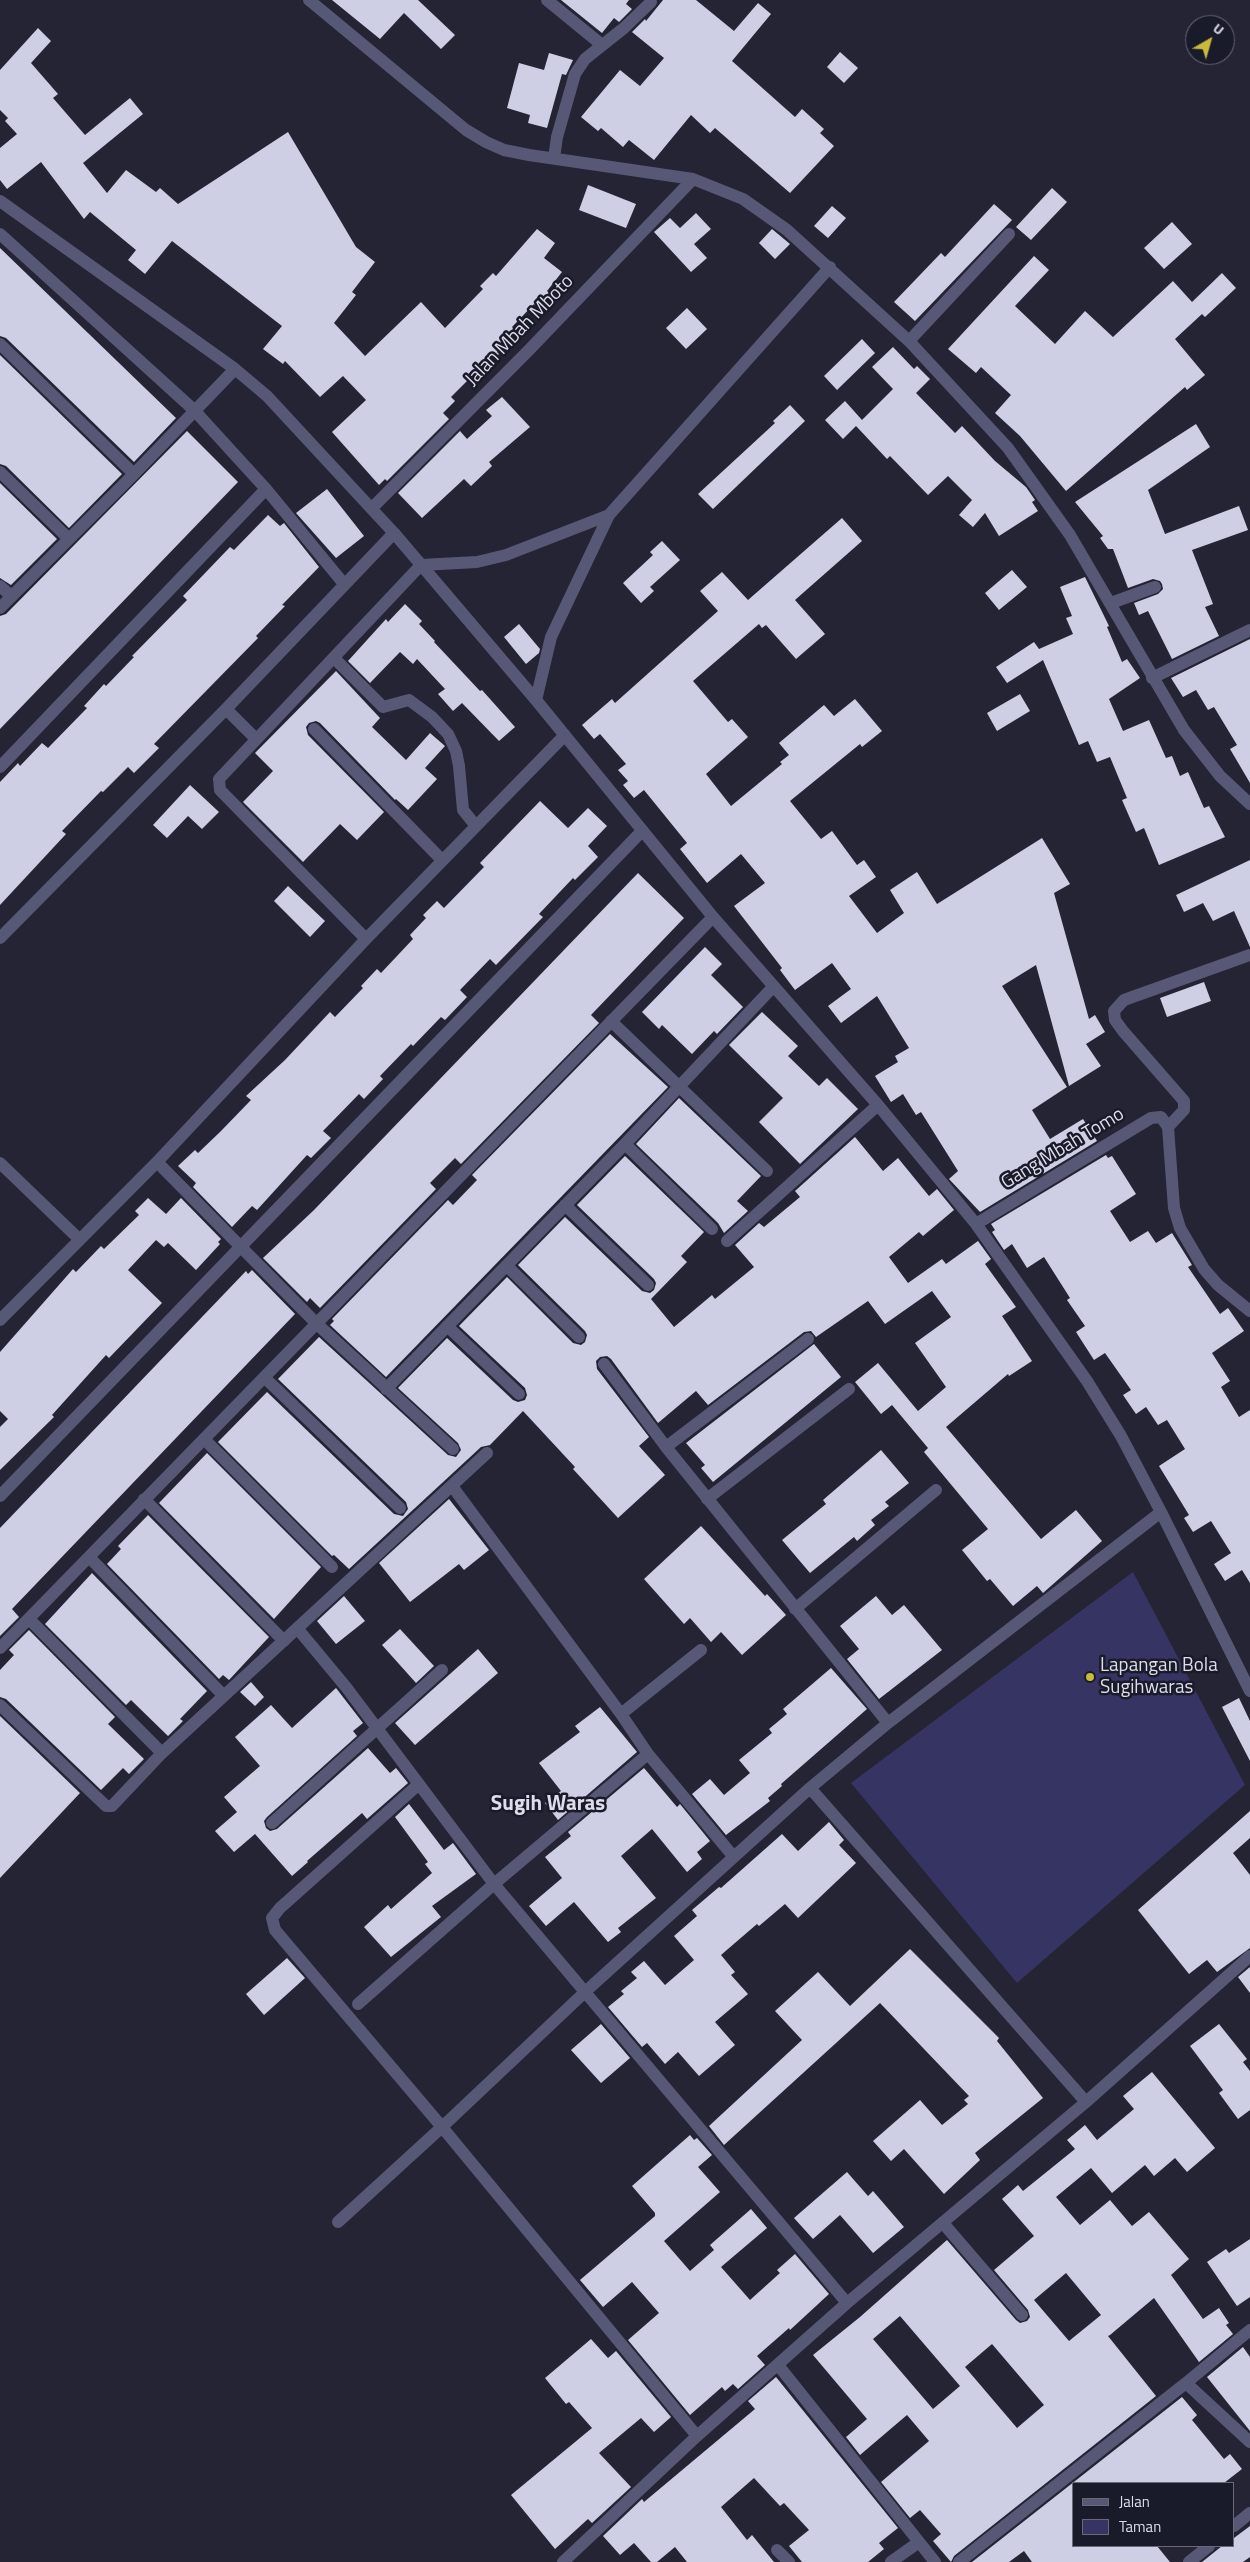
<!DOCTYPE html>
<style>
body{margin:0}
#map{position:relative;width:1250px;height:2562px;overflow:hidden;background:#242434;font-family:"Titillium Web",sans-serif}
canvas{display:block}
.legend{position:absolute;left:1072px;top:2482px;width:162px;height:65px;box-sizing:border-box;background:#1a1b2a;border:1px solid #686976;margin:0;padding:6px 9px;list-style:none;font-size:15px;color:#dddee9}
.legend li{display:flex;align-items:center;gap:10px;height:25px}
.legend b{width:25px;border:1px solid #686976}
.north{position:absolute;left:1185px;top:15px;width:50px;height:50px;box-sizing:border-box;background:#1a1b2a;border:1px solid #686976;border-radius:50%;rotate:38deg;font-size:14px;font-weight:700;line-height:20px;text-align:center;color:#dddee9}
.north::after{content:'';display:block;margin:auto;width:18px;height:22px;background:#c8bb3b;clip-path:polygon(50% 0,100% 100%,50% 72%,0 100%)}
</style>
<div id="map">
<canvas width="1250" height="2562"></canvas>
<ul class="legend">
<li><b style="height:6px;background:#575875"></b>Jalan</li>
<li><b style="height:14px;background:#363462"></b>Taman</li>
</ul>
<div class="north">U</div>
</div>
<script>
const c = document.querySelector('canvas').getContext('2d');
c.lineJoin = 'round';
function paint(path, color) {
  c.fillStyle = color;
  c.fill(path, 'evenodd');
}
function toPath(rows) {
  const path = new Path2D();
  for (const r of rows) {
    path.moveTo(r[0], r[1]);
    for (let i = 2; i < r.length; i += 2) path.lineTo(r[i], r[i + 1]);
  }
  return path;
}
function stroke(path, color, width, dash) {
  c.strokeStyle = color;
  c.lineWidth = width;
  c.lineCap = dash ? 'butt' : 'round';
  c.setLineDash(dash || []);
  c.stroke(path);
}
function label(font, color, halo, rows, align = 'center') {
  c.font = font + ' "Titillium Web",sans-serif';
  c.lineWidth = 5;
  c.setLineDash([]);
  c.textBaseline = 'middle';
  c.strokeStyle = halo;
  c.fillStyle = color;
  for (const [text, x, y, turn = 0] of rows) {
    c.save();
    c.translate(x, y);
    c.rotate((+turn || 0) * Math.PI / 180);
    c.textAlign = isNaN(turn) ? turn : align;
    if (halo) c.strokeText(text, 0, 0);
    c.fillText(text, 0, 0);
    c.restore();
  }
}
paint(toPath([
 [1133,1572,1245,1785,1017,1983,851,1783]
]), '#363462');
paint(toPath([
 [332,0,418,0,455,35,441,49,404,13,380,39],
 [561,0,629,0,626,4,632,9,619,22,614,18,602,33],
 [663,0,696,0,734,31,758,3,771,14,732,61,795,117,802,109,824,129,820,133,834,146,790,193,715,128,710,133,691,115,654,160,629,140,623,147,601,128,598,131,581,117,620,70,640,86,664,58,632,32,645,19,646,21],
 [38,28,51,41,31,63,58,94,53,98,85,135,130,98,143,114,83,163,107,193,126,170,156,192,160,188,178,204,288,132,356,247,375,262,352,292,356,295,334,323,365,356,421,302,445,328,483,289,480,286,493,273,496,276,537,229,555,243,544,258,562,272,547,291,552,296,540,310,534,304,512,327,516,332,497,352,499,354,484,368,482,366,451,397,455,401,443,413,449,419,387,481,385,479,379,485,332,432,366,400,343,376,320,397,285,361,283,364,263,349,282,326,172,241,145,274,128,260,136,250,90,212,84,219,41,162,7,189,0,180,0,148,17,134,5,121,8,118,0,110,0,70],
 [840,52,858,68,844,83,827,67],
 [549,53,573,60,566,75,562,74,547,128,528,123,530,115,507,108,519,63,544,70],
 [588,185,636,204,626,228,579,210],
 [1052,188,1067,202,1031,240,1016,227],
 [994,204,1012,220,915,321,894,302,941,253,945,257],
 [832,206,846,218,828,238,814,226],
 [696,213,711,229,694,244,707,258,691,272,654,232,670,218,680,228],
 [1172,222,1192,244,1164,269,1144,248],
 [772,229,790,244,775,259,759,243],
 [0,248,176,418,134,462,6,338,0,336],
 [1034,256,1049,270,1015,306,1055,344,1085,311,1113,337,1173,281,1192,302,1222,273,1236,288,1205,317,1202,314,1175,339,1205,375,1187,390,1185,387,1066,491,1020,436,995,413,1011,395,981,367,976,373,948,349],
 [687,308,707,329,686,349,666,328],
 [862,339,875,353,837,390,824,376],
 [893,347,914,369,917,366,930,379,916,393,955,433,962,426,995,461,1026,487,1035,500,1032,502,1038,511,999,536,985,513,973,527,959,515,972,500,948,476,928,495,890,456,887,459,856,426,893,389,872,367],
 [0,355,122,474,69,528,6,466,0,464],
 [502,397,530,427,489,462,492,466,471,486,464,479,422,518,398,493,460,431,467,439,492,416,486,410],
 [845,401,862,420,843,439,825,420],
 [790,405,805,421,713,509,698,494,775,423,773,421],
 [1196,424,1210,447,1148,490,1165,534,1239,506,1248,530,1192,550,1213,604,1205,607,1219,636,1172,659,1148,611,1139,615,1134,603,1158,594,1163,589,1162,584,1160,581,1153,579,1128,588,1113,549,1108,549,1100,538,1103,536,1075,502],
 [187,431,238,482,0,729,0,616,6,614],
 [0,483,57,539,11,585,0,578],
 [327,489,364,536,336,558,296,513],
 [268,515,280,526,284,523,319,567,282,605,285,606,256,636,258,638,154,744,159,748,134,773,128,767,103,792,101,791,62,831,66,834,0,905,0,782,18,763,20,766,42,743,48,748,87,708,84,706,104,684,106,686,134,657,132,656,187,600,183,596,207,571,230,547,234,550],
 [842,518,862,541,795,600,825,634,796,659,766,625,762,628,759,624,693,681,728,722,732,719,748,737,706,774,731,806,782,764,780,762,789,755,779,743,824,705,834,716,855,699,882,731,862,747,860,744,790,801,821,839,832,831,857,865,864,860,876,877,849,896,877,933,904,913,890,890,917,872,937,904,1042,838,1070,884,1054,893,1089,1019,1095,1015,1105,1032,1086,1044,1101,1066,1069,1086,1036,965,1002,986,1067,1087,1032,1110,1050,1139,1083,1119,1097,1141,980,1212,949,1179,958,1171,921,1112,916,1115,903,1094,891,1102,875,1076,898,1062,895,1056,909,1048,877,996,841,1023,828,1006,851,989,832,963,795,990,780,970,782,968,734,906,765,883,741,854,707,883,680,849,687,843,644,790,634,798,623,785,628,781,618,770,626,764,600,734,594,739,582,725,612,699,615,703,718,611,700,591,722,572,748,600],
 [662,541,680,560,650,587,654,591,641,603,623,583,653,555,650,552],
 [1012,570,1027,587,999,610,985,593],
 [1085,577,1109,626,1107,627,1122,662,1127,659,1140,678,1109,699,1123,731,1149,720,1166,758,1172,756,1180,776,1188,772,1204,808,1209,806,1225,837,1159,865,1144,828,1136,832,1122,800,1127,798,1110,757,1097,762,1088,741,1079,745,1043,660,1007,683,996,667,1034,642,1039,649,1073,634,1066,618,1072,616,1060,587],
 [405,604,422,621,419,624,435,641,434,642,480,691,482,690,515,727,499,741,462,703,453,711,438,694,445,689,417,659,413,664,400,652,370,683,348,661,386,619,388,622],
 [519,624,540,649,539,653,526,664,504,637],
 [1250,639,1250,783,1230,749,1237,745,1214,707,1208,710,1196,690,1183,697,1171,678],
 [336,671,380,718,372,727,406,760,430,733,445,746,425,768,437,779,408,810,396,799,395,800,320,723,316,721,309,723,306,727,308,735,384,812,357,840,340,824,303,862,243,802,273,771,255,753],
 [1020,694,1030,711,997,731,987,713],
 [190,785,219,812,202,829,188,816,167,838,153,825],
 [540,801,568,828,588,808,607,826,588,846,598,857,575,880,573,878,539,914,543,917,496,965,490,959,460,990,467,997,445,1020,441,1017,413,1046,411,1044,380,1076,383,1079,364,1099,359,1094,323,1131,331,1138,311,1158,307,1155,257,1210,252,1206,232,1227,193,1187,196,1183,178,1166,195,1150,198,1153,220,1132,251,1100,246,1096,285,1060,330,1012,335,1017,363,988,361,986,377,969,381,973,413,939,410,935,426,918,423,915,437,901,444,908,484,867,480,863],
 [1250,860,1250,947,1234,911,1213,921,1203,903,1184,912,1176,895],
 [638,873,684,918,591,1015,599,1023,461,1164,455,1158,430,1183,436,1189,320,1308,310,1298,307,1302,263,1258,314,1210],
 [288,886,325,921,310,937,274,901],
 [705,947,722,964,711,975,743,1007,717,1034,714,1031,692,1054,662,1025,659,1029,642,1012],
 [1204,982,1211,1001,1167,1017,1160,998],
 [762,1012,798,1046,788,1056,819,1086,827,1078,858,1109,800,1164,759,1122,783,1098,729,1045],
 [610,1034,668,1087,386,1377,330,1325,334,1321,332,1319,448,1200,453,1205,477,1180,472,1175],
 [679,1098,761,1176,737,1201,748,1211,724,1233,718,1223,636,1144],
 [855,1137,883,1171,898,1158,929,1196,937,1189,954,1210,923,1236,919,1232,889,1257,908,1283,942,1259,946,1264,978,1241,991,1259,985,1264,1016,1307,1002,1316,1032,1361,1009,1376,1008,1374,946,1427,1041,1539,1076,1510,1102,1541,1043,1593,1037,1586,1013,1606,990,1579,987,1581,962,1550,988,1529,924,1452,928,1448,892,1405,881,1414,855,1382,878,1363,918,1411,946,1387,915,1343,951,1317,932,1291,885,1324,868,1301,816,1337,811,1331,804,1332,708,1405,696,1391,658,1423,611,1359,607,1356,600,1357,596,1361,597,1369,649,1437,639,1446,665,1475,618,1518,573,1469,575,1467,523,1411,490,1445,481,1447,349,1569,334,1555,332,1556,218,1442,267,1392,394,1514,403,1516,408,1509,406,1502,278,1379,319,1337,448,1455,456,1457,461,1450,458,1443,398,1388,447,1338,513,1400,518,1402,525,1400,527,1395,525,1388,459,1326,507,1277,573,1343,581,1345,585,1342,587,1335,585,1331,518,1265,565,1217,642,1291,650,1293,654,1290,656,1283,654,1279,577,1205,625,1156,704,1232,681,1256,687,1262,651,1299,674,1327,712,1295,715,1299,754,1267,735,1245,759,1223,764,1227,800,1197,795,1191],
 [1106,1155,1108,1158,1112,1156,1136,1194,1110,1211,1130,1242,1148,1231,1156,1243,1172,1233,1192,1265,1188,1267,1220,1314,1228,1308,1244,1331,1212,1353,1230,1381,1221,1387,1239,1417,1250,1410,1250,1583,1242,1570,1225,1581,1214,1564,1231,1553,1211,1521,1193,1532,1184,1518,1189,1515,1159,1466,1185,1449,1167,1420,1158,1425,1146,1407,1136,1414,1123,1395,1131,1390,1105,1353,1094,1360,1076,1332,1085,1326,1067,1300,1070,1298,1044,1257,1027,1268,1012,1244,1004,1250,992,1232,995,1230,991,1224],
 [148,1198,166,1214,181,1198,221,1239,218,1242,220,1244,196,1270,168,1243,164,1247,156,1240,128,1270,162,1303,109,1358,106,1355,52,1415,54,1417,0,1470,0,1427,8,1419,0,1411,0,1352,73,1269,76,1272,101,1246,104,1249,139,1215,135,1211],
 [252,1270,295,1314,12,1609,19,1617,0,1636,0,1528,246,1271,248,1274],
 [814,1344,841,1377,713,1482,701,1468,705,1465,686,1443],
 [881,1450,909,1483,885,1502,889,1506,871,1520,875,1525,857,1541,854,1537,810,1573,782,1540,826,1504,823,1500],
 [207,1453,321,1567,274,1619,159,1503],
 [449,1499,489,1550,464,1570,459,1564,410,1602,379,1563],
 [148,1515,269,1637,229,1680,223,1675,219,1679,107,1564,121,1549,118,1546],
 [701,1526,765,1596,767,1594,786,1615,742,1655,721,1632,711,1642,690,1618,684,1624,644,1579],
 [92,1573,207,1691,180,1719,183,1721,168,1736,131,1700,126,1705,45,1624],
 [344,1596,365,1621,336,1644,317,1621],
 [876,1596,892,1615,904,1605,942,1650,879,1699,847,1659,859,1649,840,1626],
 [400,1629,434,1666,416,1683,382,1645],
 [29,1630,115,1717,108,1724,144,1759,129,1774,123,1768,101,1790,6,1699,0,1697,0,1670,14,1655,9,1650],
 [478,1649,498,1673,415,1745,395,1723],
 [831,1668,867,1709,781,1784,782,1786,768,1798,770,1801,726,1835,692,1794,710,1779,724,1795,750,1773,739,1760,772,1733,769,1729,787,1714,783,1709],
 [251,1682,264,1697,255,1706,240,1692],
 [336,1688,363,1723,353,1731,357,1736,267,1817,264,1821,266,1828,270,1831,277,1829,368,1748,390,1773,396,1768,408,1783,367,1819,362,1813,307,1861,308,1862,292,1876,255,1834,234,1852,215,1831,237,1812,224,1797,260,1766,235,1737,271,1705,292,1728],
 [1239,1698,1250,1721,1250,1761,1222,1707],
 [600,1707,637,1752,558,1820,545,1803,561,1791,539,1763,580,1732,575,1726],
 [0,1716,80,1793,0,1878],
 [644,1768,677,1807,680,1804,710,1841,697,1852,702,1859,687,1872,652,1829,621,1856,656,1898,618,1928,621,1932,608,1942,574,1902,546,1926,529,1906,562,1878,545,1857,571,1836,568,1832],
 [409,1804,444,1850,453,1843,476,1874,432,1906,441,1917,391,1957,364,1927,388,1905,391,1909,432,1873,425,1864,428,1862,395,1817],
 [1250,1811,1250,1838,1233,1853,1250,1875,1250,1948,1217,1972,1207,1960,1189,1974,1138,1910],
 [829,1822,844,1840,839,1845,856,1863,798,1918,785,1904,759,1926,757,1924,721,1955,735,1972,731,1975,748,1994,715,2022,735,2045,699,2076,678,2052,665,2064,647,2043,642,2047,608,2007,624,1994,621,1991,637,1978,631,1972,644,1961,665,1985,694,1960,674,1936,697,1916,692,1910,719,1887,721,1888,782,1834,798,1851],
 [910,1949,999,2038,997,2041,1043,2098,975,2153,980,2160,944,2194,904,2149,891,2161,873,2141,920,2100,942,2125,968,2104,964,2100,969,2096,880,2003,724,2145,709,2126,802,2040,775,2011,818,1972,850,2006],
 [287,1958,305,1978,264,2015,246,1994],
 [1250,1967,1250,1993,1238,1977],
 [601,2024,630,2058,601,2083,571,2050],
 [1219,2024,1247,2059,1243,2062,1250,2071,1250,2110,1238,2119,1219,2093,1223,2090,1190,2046],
 [1152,2072,1215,2148,1187,2172,1175,2158,1154,2176,1145,2165,1112,2193,1091,2168,1056,2197,1080,2225,1110,2200,1132,2226,1149,2212,1189,2259,1171,2275,1203,2319,1219,2308,1229,2323,1226,2325,1233,2334,1199,2362,1154,2298,1110,2335,1108,2336,1156,2396,954,2556,951,2562,933,2541,941,2534,920,2510,910,2518,881,2482,929,2441,907,2415,860,2455,846,2437,867,2419,813,2355,860,2317,947,2240,1016,2320,1020,2323,1027,2321,1030,2317,1028,2310,994,2270,1034,2236,1002,2199,1018,2185,1023,2191,1075,2149,1067,2140,1085,2125,1097,2140,1134,2109,1123,2096],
 [1066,2273,1101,2315,1069,2341,1034,2300],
 [900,2316,960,2386,933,2409,873,2339],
 [992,2344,1044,2405,1017,2428,965,2367],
 [690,2135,694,2140,697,2138,712,2155,698,2167,720,2192,664,2241,690,2271,714,2250,710,2245,751,2209,767,2228,721,2267,750,2300,780,2273,777,2270,795,2254,829,2294,790,2330,789,2328,757,2356,765,2365,738,2389,733,2384,725,2391,722,2387,690,2415,628,2340,659,2313,632,2282,603,2307,580,2280,655,2216,655,2213,632,2186],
 [847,2172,868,2196,873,2191,904,2227,873,2253,840,2215,813,2239,794,2218],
 [1250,2239,1250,2297,1237,2306,1207,2262,1226,2249,1229,2253],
 [591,2339,608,2358,616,2351,671,2417,654,2432,641,2418,599,2453,631,2487,592,2523,588,2519,555,2549,511,2495,592,2428,569,2402,566,2404,545,2378],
 [1243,2347,1250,2357,1250,2431,1207,2377],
 [776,2377,898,2528,879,2543,884,2549,868,2562,802,2562,789,2546,809,2530,784,2503,780,2506,754,2478,721,2507,747,2540,752,2535,774,2562,687,2562,675,2547,657,2562,651,2562,634,2543,620,2555,603,2536,642,2499,644,2502,755,2409,748,2401],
 [1182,2397,1197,2415,1192,2420,1224,2459,1230,2454,1242,2469,1224,2483,1074,2483,1074,2546,1157,2546,1170,2562,1032,2562,1024,2551,1009,2562,972,2562],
 [1250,2526,1250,2557,1243,2562,1202,2562,1222,2546,1234,2546,1234,2538]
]), '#cecfe4');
stroke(toPath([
 [309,0,466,130,486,142,504,150,529,155,693,179,743,199,787,230,909,341,1008,448,1070,535,1184,730,1220,776,1250,804],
 [547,0,602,45],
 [554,158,557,137,575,74,585,59,624,28,651,2],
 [0,201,235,369,267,396,394,533,536,700,713,917,878,1105,976,1224,1087,1381,1121,1436,1161,1512,1250,1691],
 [0,234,194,410,266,489,344,584],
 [909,341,1009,234],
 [0,344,134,474],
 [0,472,69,539],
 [372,508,529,350,693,179],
 [0,586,11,596],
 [1111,603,1155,587],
 [0,608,134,474,235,369],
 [334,658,383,707,409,700,432,717,448,734,456,751,459,766,463,810,476,826],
 [1152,678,1250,630],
 [536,700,551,637,609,515,830,267],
 [226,709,256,739],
 [314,729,442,860],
 [0,767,266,489],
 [0,938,226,709,394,533],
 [366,939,220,790,219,779,421,565,477,562,506,555,609,515],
 [611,1021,767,1171],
 [1168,1127,1184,1110,1184,1101,1123,1031,1115,1020,1114,1011,1124,1000,1250,955],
 [625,1144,712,1229],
 [157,1162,317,1324,453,1449],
 [0,1163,79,1239],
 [565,1205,648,1285],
 [976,1224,1151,1118,1161,1117,1168,1127,1174,1208,1180,1228,1204,1269,1218,1285,1250,1311],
 [727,1241,878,1105],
 [507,1266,579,1337],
 [0,1320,157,1162,366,939,565,735],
 [447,1326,519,1394],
 [808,1339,666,1447,888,1723],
 [604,1364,666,1447],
 [265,1378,400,1508],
 [386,1389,625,1144,773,987],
 [205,1440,332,1567],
 [452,1486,621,1714],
 [0,1496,642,831],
 [144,1499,284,1641],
 [707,1499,849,1389],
 [89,1557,224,1696],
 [795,1609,936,1490],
 [29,1619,162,1753],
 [297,1628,346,1687,494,1884,847,2303],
 [0,1648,713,917],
 [701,1650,621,1714,648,1754,733,1856],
 [0,1705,106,1806,112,1806,162,1753,487,1453],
 [419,1784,280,1908,272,1918,275,1930,442,2127,585,1992,810,1788,888,1723,1161,1512],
 [810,1788,1086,2102],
 [272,1823,442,1670],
 [358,2004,494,1884,648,1754],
 [338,2222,442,2127,697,2436],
 [943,2223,1022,2315],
 [778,2365,935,2562],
 [1186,2383,1250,2442],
 [1234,2526,1250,2513],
 [777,2550,789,2562],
 [563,2562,697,2436,847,2303,1086,2102,1250,1956],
 [891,2562,919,2542],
 [959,2562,1186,2383,1250,2330],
 [1189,2562,1209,2546]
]), '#575875', 12);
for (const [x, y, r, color] of [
 [1090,1677,5,"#c8bb3b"]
]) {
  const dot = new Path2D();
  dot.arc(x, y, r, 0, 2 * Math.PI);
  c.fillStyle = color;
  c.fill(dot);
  stroke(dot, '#1a1b2a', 2);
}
label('19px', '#dddee9', '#1a1b2a', [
 ["Jalan Mbah Mboto",520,331,-46],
 ["Gang Mbah Tomo",1063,1149,-31]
]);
label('19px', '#dddee9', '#1a1b2a', [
 ["Lapangan Bola",1100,1666],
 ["Sugihwaras",1100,1688]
], 'left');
label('bold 21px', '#dddee9', '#1a1b2a', [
 ["Sugih Waras",548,1805]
]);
</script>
